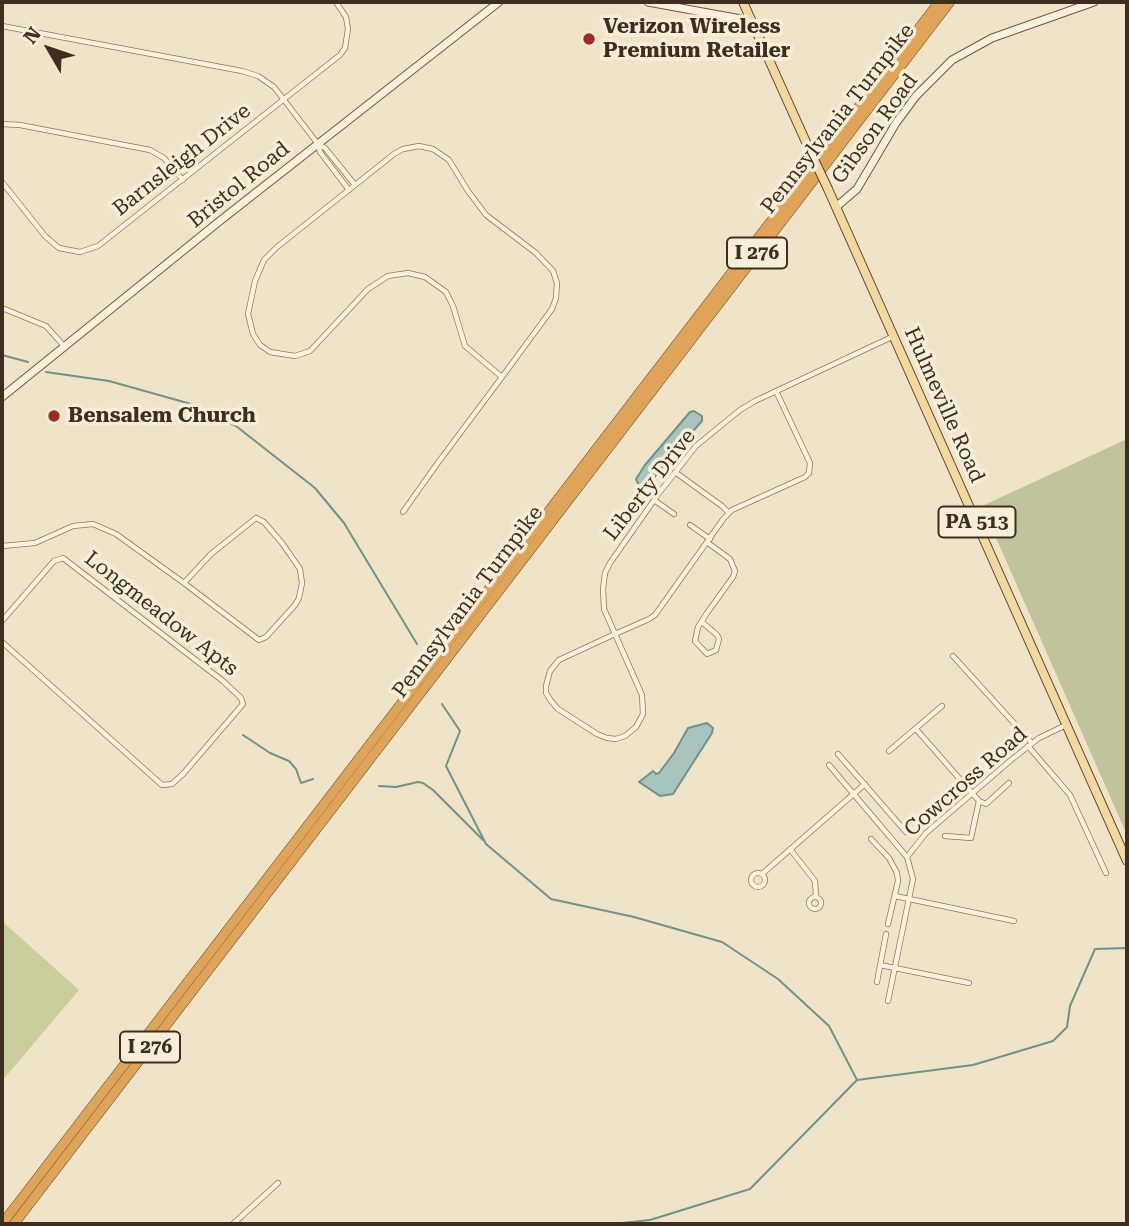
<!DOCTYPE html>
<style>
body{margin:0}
#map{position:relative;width:1129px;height:1226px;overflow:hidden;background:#f0e4c8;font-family:"Roboto Serif",serif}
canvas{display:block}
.frame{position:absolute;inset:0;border:4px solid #3d2e20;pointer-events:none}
.north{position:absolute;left:14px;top:14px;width:70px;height:70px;-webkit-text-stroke:5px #f7eed8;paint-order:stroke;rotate:309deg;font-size:19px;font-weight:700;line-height:28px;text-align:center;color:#3d2e20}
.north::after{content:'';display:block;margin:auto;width:24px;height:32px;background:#3d2e20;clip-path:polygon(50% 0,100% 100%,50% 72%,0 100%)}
</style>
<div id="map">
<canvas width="1129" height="1226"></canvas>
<div class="frame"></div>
<div class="north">N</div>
</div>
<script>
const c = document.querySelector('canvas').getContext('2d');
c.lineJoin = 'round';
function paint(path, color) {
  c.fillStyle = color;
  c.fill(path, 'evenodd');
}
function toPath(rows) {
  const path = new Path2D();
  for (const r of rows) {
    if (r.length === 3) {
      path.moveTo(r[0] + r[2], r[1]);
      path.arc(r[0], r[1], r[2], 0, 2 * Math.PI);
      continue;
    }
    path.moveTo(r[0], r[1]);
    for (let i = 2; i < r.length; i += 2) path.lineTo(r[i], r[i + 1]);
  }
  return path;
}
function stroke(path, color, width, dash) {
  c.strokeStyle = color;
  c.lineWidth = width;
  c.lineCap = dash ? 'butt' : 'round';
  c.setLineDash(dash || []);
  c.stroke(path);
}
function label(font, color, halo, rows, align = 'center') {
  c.font = font + ' "Roboto Serif",serif';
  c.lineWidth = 7;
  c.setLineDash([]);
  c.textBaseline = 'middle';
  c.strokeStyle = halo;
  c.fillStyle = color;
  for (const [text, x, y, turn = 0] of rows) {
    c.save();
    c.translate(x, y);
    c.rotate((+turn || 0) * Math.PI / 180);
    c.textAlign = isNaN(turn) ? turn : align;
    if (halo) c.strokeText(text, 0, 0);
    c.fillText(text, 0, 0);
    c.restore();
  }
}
paint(toPath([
 [2,921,79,990,2,1081]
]), '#c9cf9b');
paint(toPath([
 [1127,439,1127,835,982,506]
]), '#bfc49a');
const water = toPath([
 [694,411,702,416,702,421,671,456,647,487,640,489,636,479,645,465,690,412,694,411],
 [707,723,713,728,712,733,673,794,660,796,639,782,653,771,656,774,659,773,674,753,688,728,707,723]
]);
paint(water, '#a9c4bc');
stroke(water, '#6f938a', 2);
stroke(toPath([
 [2,355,28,362],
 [46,372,109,381,191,404,236,426,315,488,344,523,417,644],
 [442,704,460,731,446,766,486,844,551,899,634,917,722,942,778,979,829,1026,857,1080],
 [243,735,270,753,289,761,296,769,301,783,313,779],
 [379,786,396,787,418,782,423,783,433,790,483,840],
 [613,1224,650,1220,750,1189,857,1080,973,1065,1053,1041,1067,1027,1070,1006,1095,949,1127,948]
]), '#6f938a', 2);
const minor = toPath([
 [2,26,242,71,258,76,274,87,318,144,325,148,355,185],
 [2,124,20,125,150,150,164,158,183,180],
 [318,144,320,152,349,190],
 [2,182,45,236,59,248,80,252,98,246,340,55,345,48,348,29,346,17,336,2],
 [2,308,46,326,64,346],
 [776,391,810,463,809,473,805,477,732,510,724,518,655,615,649,619,615,634,559,660,550,671,546,686,546,693,551,701,558,709,597,734,607,738,616,739,625,736,636,727,643,714,642,695,615,634,604,609,603,589,605,573,610,563,659,493,696,446,740,410,755,401,894,336],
 [675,472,722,506,729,513],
 [654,500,674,514],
 [403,512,437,464,502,377,552,309,556,298,557,283,553,271,536,253,486,215,468,191,449,160,433,149,419,146,403,149,394,154,277,247,264,260,255,281,248,314,253,334,260,345,270,352,295,356,310,351,368,289,388,276,408,273,425,277,446,292,453,306,465,346,502,377],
 [256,518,264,522,282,543,300,569,302,583,299,598,295,605,266,637,259,640,184,583,211,554,256,518],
 [690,525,710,539],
 [2,546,35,543,73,526,93,524,116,534,184,583],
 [2,621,54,561,63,558,223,681,241,698,243,704,183,774,172,784,162,785,2,642],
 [702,622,717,635,719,639,716,650,707,654,695,641,698,627,707,613,733,577,735,571,730,559,708,543],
 [953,656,1032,743],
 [916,729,979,801,971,838,945,836],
 [1028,746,1070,795,1106,873],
 [889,751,942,706],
 [838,754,906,832],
 [829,765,907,857],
 [979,801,986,804,1009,783],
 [871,839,889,858,897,873,898,881,888,924],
 [790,849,815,881,816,897],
 [758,880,7],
 [762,874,865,784],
 [895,896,1014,921],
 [815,903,6],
 [880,965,969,983],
 [877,982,886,934],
 [888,1001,913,879,907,857,926,833,1011,760,1039,738,1066,725],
 [233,1224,278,1183]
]);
const secondary = toPath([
 [648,2,752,21],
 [836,207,857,189,896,123,916,96,952,60,992,38,1094,2],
 [2,397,221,220,499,2]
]);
const primary = toPath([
 [743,2,810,151],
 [828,189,1127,861]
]);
const motorway = toPath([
 [2,1224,939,2],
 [14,1224,950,2]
]);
stroke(minor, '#8d765c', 6);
stroke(secondary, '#6f573f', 9);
stroke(primary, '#5b4430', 10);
stroke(motorway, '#5b4430', 10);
stroke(minor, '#faf1dc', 4.5);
stroke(secondary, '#faf1dc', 7);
stroke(primary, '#f3d9a0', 8);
stroke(motorway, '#e0a458', 9);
const primaryBridge = toPath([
 [810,151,828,189]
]);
stroke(primaryBridge, '#5b4430', 10, []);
stroke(primaryBridge, '#f3d9a0', 8);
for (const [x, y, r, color] of [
 [589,39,7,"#9e2a2b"],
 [54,416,7,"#9e2a2b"]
]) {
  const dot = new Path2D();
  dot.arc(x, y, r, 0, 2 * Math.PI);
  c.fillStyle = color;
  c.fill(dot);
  stroke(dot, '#f7eed8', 2.5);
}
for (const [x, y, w] of [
 [757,253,60],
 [977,522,77],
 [150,1047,60]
]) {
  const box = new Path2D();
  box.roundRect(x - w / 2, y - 15.5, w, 31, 5);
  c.fillStyle = '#f7eed8';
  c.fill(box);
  stroke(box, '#3d2e20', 2);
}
label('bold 19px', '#3d2e20', null, [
 ["I 276",757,253],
 ["PA 513",977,522],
 ["I 276",150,1047]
]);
label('bold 21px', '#3d2e20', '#f7eed8', [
 ["Verizon Wireless",603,27],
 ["Premium Retailer",603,51],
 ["Bensalem Church",68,416]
], 'left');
label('21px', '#3d2e20', '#f7eed8', [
 ["Pennsylvania Turnpike",838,119,-52],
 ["Gibson Road",875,129,-54],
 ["Barnsleigh Drive",182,160,-38],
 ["Bristol Road",239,185,-39],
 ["Hulmeville Road",944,405,66],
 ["Liberty Drive",650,485,-52],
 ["Pennsylvania Turnpike",468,602,-53],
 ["Longmeadow Apts",161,614,38],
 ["Cowcross Road",966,782,-41]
]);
</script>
